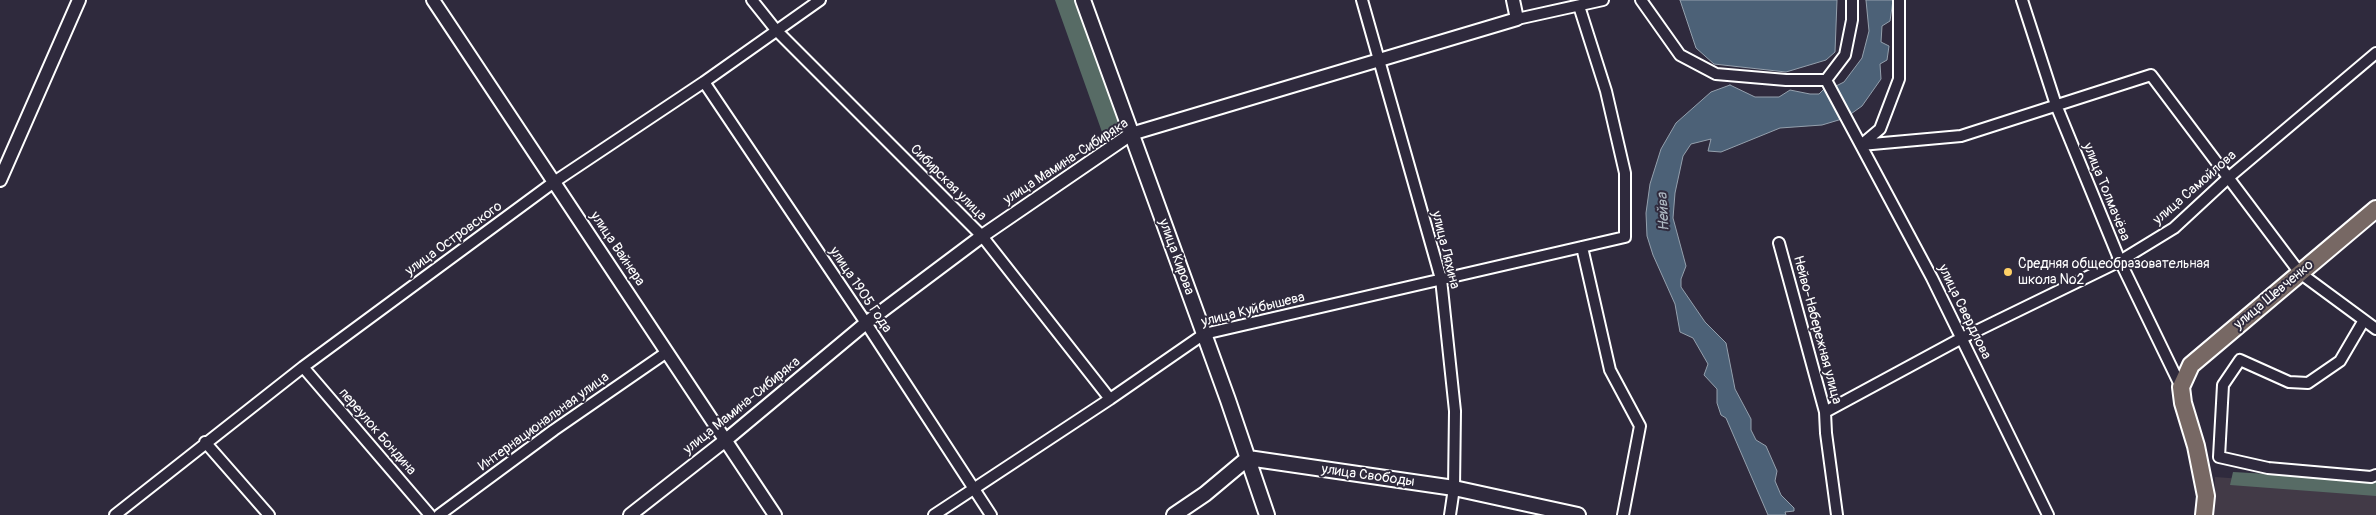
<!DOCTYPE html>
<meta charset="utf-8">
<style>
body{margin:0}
canvas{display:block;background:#2f2a3d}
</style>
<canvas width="2376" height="515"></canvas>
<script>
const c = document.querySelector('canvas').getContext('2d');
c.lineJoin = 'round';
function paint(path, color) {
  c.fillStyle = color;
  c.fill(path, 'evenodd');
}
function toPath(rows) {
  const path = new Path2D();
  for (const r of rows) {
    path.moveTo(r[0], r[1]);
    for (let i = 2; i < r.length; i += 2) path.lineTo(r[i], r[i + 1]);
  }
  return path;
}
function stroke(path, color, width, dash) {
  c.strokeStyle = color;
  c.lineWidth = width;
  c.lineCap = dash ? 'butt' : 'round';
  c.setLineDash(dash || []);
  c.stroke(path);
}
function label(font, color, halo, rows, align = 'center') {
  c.font = font + ' Pangolin,sans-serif';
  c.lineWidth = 4;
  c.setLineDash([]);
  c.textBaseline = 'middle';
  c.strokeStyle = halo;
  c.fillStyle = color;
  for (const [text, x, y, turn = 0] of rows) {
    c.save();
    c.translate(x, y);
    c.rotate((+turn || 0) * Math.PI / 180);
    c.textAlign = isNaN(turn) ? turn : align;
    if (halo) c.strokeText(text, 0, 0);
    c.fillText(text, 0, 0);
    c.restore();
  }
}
paint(toPath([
 [2215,477,2376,489,2376,515,2214,515]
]), '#423a47');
paint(toPath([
 [1055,0,1076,0,1123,129,1102,132],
 [2233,472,2376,480,2376,496,2230,485]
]), '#576b65');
const water = toPath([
 [1680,0,1837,0,1835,52,1826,60,1786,72,1714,64,1696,48,1680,0],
 [1866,0,1893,0,1890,21,1882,26,1881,42,1889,46,1887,60,1880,64,1881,79,1862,106,1848,116,1834,87,1844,82,1862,58,1869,31,1866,0],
 [1730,85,1755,97,1779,97,1790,90,1810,94,1819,94,1826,87,1842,119,1822,125,1780,128,1721,152,1708,151,1711,139,1691,144,1683,156,1675,193,1673,218,1686,266,1681,279,1681,287,1705,322,1726,343,1735,389,1751,419,1751,430,1756,440,1766,446,1777,471,1775,481,1781,495,1794,508,1794,511,1785,512,1786,515,1768,515,1726,418,1721,415,1717,403,1717,389,1704,375,1708,364,1693,338,1680,332,1675,304,1653,255,1647,236,1646,213,1650,184,1661,149,1676,123,1711,92,1730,85]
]);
paint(water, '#4c6177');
stroke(water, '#94a0ad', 1);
const minor = toPath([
 [752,0,776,30,982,236,1110,399],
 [1362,0,1441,279,1455,411,1454,488,1450,515],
 [1641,0,1680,55,1716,74,1786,80,1826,80],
 [2022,0,2056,105,2120,261,2181,387],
 [1517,19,1603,0],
 [1826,80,1932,278,2048,515],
 [1826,80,1845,55,1852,20,1852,0],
 [704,82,866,323,991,515],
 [1861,145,1961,136,2151,75,2300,273,2376,329],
 [1861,145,1880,129,1899,79,1899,0],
 [1779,243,1825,412,1826,433,1837,515],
 [1582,247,1610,370,1640,426,1623,515],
 [2364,320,2340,361,2308,383,2289,382,2240,360,2223,385,2219,457,2268,468,2371,477,2376,475],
 [303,367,430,515],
 [1825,412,1960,339,2120,261,2174,228,2228,178,2376,53],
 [205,442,269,515],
 [115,515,303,367,554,182,704,82,820,0],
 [439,515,554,430,667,352],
 [934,515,1110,399,1204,334,1625,237,1625,173,1606,91,1579,6]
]);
const tertiary = toPath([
 [433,0,775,515],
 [0,180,79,0],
 [630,515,727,439,866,323,982,236,1131,134,1517,19,1513,0]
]);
const secondary = toPath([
 [1083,0,1228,400,1267,515],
 [1174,515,1205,494,1248,458,1454,488,1578,515]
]);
const primary = toPath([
 [2204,515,2206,496,2196,446,2183,403,2181,387,2191,365,2376,209]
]);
stroke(minor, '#fff', 14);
stroke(tertiary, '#fff', 16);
stroke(secondary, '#fff', 18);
stroke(primary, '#fff', 20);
stroke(minor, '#2f2a3d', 10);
stroke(tertiary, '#2f2a3d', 12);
stroke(secondary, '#2f2a3d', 14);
stroke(primary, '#776864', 16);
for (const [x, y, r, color] of [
 [2008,272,5,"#ffd166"]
]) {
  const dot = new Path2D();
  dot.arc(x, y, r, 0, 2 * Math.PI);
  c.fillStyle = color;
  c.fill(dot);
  stroke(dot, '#2f2a3d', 2);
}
label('14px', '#fff', '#2f2a3d', [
 ["улица Мамина-Сибиряка",1066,162,-33],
 ["Сибирская улица",948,183,45],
 ["улица Самойлова",2195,188,-41],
 ["улица Толмачёва",2106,192,68],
 ["улица Островского",454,239,-36],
 ["улица Вайнера",617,249,56],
 ["улица Ляхина",1445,250,76],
 ["улица Кирова",1176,257,70],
 ["улица 1905 Года",860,290,56],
 ["улица Шевченко",2274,295,-40],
 ["улица Куйбышева",1253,310,-14],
 ["улица Свердлова",1964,312,64],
 ["Нейво-Набережная улица",1817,330,75],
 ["улица Мамина-Сибиряка",742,406,-39],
 ["Интернациональная улица",544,422,-36],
 ["переулок Бондина",377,432,49],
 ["улица Свободы",1368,476,8]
]);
label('14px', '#fff', '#2f2a3d', [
 ["Средняя общеобразовательная",2018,264],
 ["школа №2",2018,280]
], 'left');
label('italic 15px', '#aeb8c2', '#2f2a3d', [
 ["Нейва",1664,212,-93]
]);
</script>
